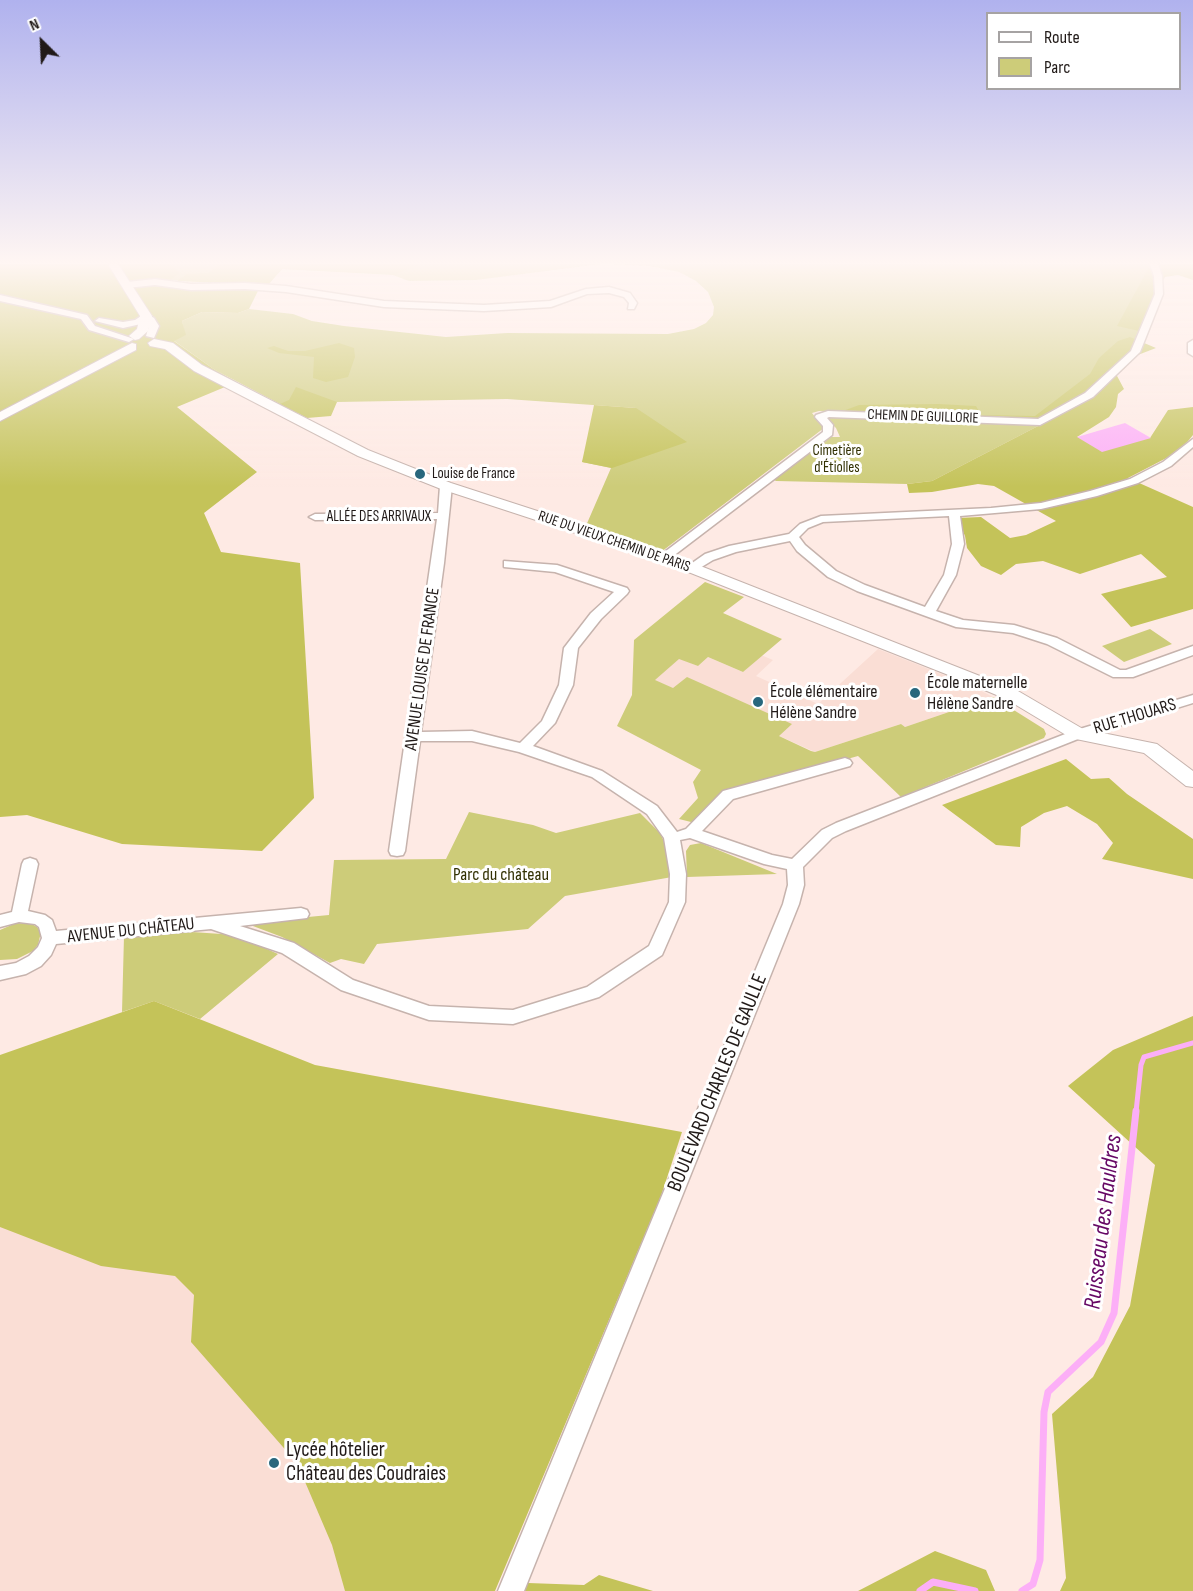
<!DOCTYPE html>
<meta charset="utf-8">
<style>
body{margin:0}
#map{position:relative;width:1193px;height:1591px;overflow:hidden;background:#feeae4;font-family:"Sofia Sans Condensed",sans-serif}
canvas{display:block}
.legend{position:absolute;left:986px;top:12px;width:195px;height:78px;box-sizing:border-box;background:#fff;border:2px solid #a6a3a3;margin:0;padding:8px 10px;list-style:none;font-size:18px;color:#211a18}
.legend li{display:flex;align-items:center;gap:12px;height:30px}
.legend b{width:30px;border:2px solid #a6a3a3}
.north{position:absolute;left:12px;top:12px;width:60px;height:60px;-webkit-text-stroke:4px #fff;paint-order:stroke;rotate:336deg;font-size:16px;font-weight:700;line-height:24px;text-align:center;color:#211a18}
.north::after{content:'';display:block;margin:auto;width:21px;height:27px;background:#211a18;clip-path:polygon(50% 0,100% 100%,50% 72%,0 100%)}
</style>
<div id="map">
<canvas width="1193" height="1591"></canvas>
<ul class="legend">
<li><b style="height:8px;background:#fff"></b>Route</li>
<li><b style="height:16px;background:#cdcc79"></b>Parc</li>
</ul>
<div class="north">N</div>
</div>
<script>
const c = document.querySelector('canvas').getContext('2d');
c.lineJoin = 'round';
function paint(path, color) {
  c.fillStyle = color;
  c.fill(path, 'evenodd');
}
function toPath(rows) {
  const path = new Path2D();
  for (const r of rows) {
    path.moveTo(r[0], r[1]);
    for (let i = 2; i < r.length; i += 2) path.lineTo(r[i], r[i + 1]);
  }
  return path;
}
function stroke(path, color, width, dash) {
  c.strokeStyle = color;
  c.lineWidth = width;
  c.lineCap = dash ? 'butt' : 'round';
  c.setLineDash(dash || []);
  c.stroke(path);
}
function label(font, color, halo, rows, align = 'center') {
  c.font = font + ' "Sofia Sans Condensed",sans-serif';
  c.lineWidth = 6;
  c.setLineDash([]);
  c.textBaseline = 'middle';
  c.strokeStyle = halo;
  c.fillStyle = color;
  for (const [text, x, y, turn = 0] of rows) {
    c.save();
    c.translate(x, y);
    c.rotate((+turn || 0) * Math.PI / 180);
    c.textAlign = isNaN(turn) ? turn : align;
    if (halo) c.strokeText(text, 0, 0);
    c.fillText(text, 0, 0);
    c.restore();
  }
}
paint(toPath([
 [878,649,972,686,993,697,905,727,901,724,815,752,654,680,679,658,698,666,708,657,743,672,761,655,773,660,756,676,818,704],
 [69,1149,495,1591,0,1591,0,1179]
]), '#faded5');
paint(toPath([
 [121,264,601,264,476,280,409,281,390,274,282,269,268,285,131,278],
 [612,264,1193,264,1152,276,1154,297,1128,354,1037,420,819,411,812,413,824,428,661,552,585,528,611,468,582,462,597,422,636,408,507,399,337,402,297,413,215,370,173,340,185,335,182,321,202,312,238,313,249,309,293,314,312,321,344,326,446,337,507,333,668,334,694,329,706,323,713,315,714,307,708,292,696,281,679,272,649,266],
 [831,416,1042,424,932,481,907,484,776,481,772,479,828,437,840,437,836,428,825,417],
 [705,582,744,597,723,613,782,639,743,672,708,657,698,666,679,659,655,680,673,688,687,677,792,724,779,736,811,751,815,752,901,724,905,727,993,697,1044,729,1046,734,1044,738,901,797,858,756,724,793,695,823,679,819,698,798,693,782,701,770,617,726,632,695,634,640],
 [1150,629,1172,644,1124,662,1102,646],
 [469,812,533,825,556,833,640,813,660,833,670,854,672,877,565,896,528,929,377,944,364,964,341,959,330,963,282,937,245,923,329,915,334,860,446,859],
 [701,843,777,874,687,877,686,851,690,845],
 [16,923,32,924,37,927,41,932,38,945,33,951,17,959,0,960,0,930],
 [192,932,236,935,278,954,200,1019,154,1001,122,1012,124,936]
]), '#cdcc79');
paint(toPath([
 [0,264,170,264,180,273,166,283,260,287,249,309,238,313,202,312,182,321,186,335,174,341,215,370,237,382,177,407,257,472,204,513,221,552,300,563,314,798,262,851,122,844,27,815,0,817],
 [221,264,406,264,419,265,394,275,282,269,268,285,177,281,187,274,208,273],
 [1168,264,1193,264,1193,280,1178,275,1165,277,1143,320,1151,325,1144,332,1117,326,1149,267],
 [1130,337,1156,348,1130,358,1125,368,1116,374,1124,389,1118,394,1116,407,1109,417,1077,437,1150,438,1168,410,1193,407,1193,435,1180,451,1128,478,1193,507,1193,609,1131,627,1101,594,1167,577,1141,554,1080,574,1043,561,1016,564,1001,575,981,566,967,548,965,536,957,518,981,517,1010,538,1026,535,1056,521,994,486,978,484,932,492,909,493,907,484,932,481,1040,425,1002,423,980,415,843,411,859,405,938,404,976,406,981,415,1035,416,1090,374,1099,358,1118,341],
 [339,343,354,348,355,357,348,377,326,382,313,378,314,357,279,353,267,348,274,346,288,351,305,351],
 [296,387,337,402,331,416,307,418,280,404,289,400],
 [594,405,636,408,687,442,612,468,582,462],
 [1066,759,1091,779,1109,778,1127,794,1193,839,1193,879,1102,859,1113,843,1097,824,1067,806,1044,813,1021,827,1020,847,996,845,942,805],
 [154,1001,315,1065,682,1132,661,1196,495,1591,345,1591,332,1545,297,1463,191,1342,194,1295,175,1276,101,1266,0,1227,0,1055],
 [1193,1016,1193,1591,1060,1591,1066,1578,1052,1414,1093,1377,1130,1306,1155,1165,1068,1086,1113,1050],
 [935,1551,986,1570,995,1591,858,1591],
 [599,1575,653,1591,524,1591,528,1583,584,1585]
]), '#c4c359');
paint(toPath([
 [1125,423,1151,438,1102,452,1077,437]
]), '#fcaff7');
stroke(toPath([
 [1136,1112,1141,1065,1144,1057,1193,1043]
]), '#fcaff7', 5);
stroke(toPath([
 [920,1591,933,1582,975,1591],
 [1022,1591,1033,1584,1040,1560,1044,1412,1048,1392,1101,1342,1114,1313,1136,1111]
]), '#fcaff7', 7);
const minor = toPath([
 [1150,264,1158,264,1162,276,1163,294,1140,352,1093,397,1040,425,829,417,827,418,833,425,832,435,668,560,660,560,658,557,823,432,823,426,815,417,816,415,828,411,1038,419,1085,393,1131,351,1155,294,1154,276,1150,264],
 [155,279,191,284,245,283,286,286,384,301,484,305,550,301,586,289,609,287,630,293,637,303,634,309,628,309,629,303,624,297,609,293,587,294,551,307,484,311,384,307,286,292,245,289,191,290,155,285,127,288,123,285,127,282,155,279],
 [0,295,87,315,95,326,134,339,129,342,89,330,81,319,0,301,0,295],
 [146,313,154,318,159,326,154,338,146,336,149,326,146,320,141,324,123,328,95,321,99,318,123,322,135,320,146,313],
 [1193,340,1193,356,1188,353,1188,343,1193,340],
 [1193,439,1193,447,1171,466,1138,483,1097,496,1041,509,960,516,964,544,956,575,936,611,963,620,1014,625,1057,638,1120,670,1126,670,1193,646,1193,655,1133,677,1113,677,1047,644,1013,633,956,627,857,591,828,577,797,551,790,541,736,552,713,560,695,571,687,571,685,568,705,554,729,546,789,534,800,524,821,516,991,508,1041,503,1090,491,1130,479,1163,462,1193,439],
 [949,516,952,544,944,575,925,607,865,585,836,571,805,545,799,537,808,528,823,522,949,516],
 [446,483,452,486,444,563,421,732,472,731,520,743,542,721,559,685,564,648,591,613,614,592,555,572,504,567,504,561,557,565,627,588,629,591,627,594,601,619,578,648,573,685,555,723,533,746,602,771,657,806,677,832,686,829,723,791,845,758,850,760,852,763,850,766,733,799,702,831,772,855,792,859,822,830,836,823,1073,731,1193,695,1193,703,1083,737,846,831,832,838,803,867,804,885,799,904,524,1591,498,1591,783,904,788,885,787,869,764,864,690,838,680,840,686,874,685,902,662,955,599,997,513,1024,429,1020,341,990,282,953,211,929,56,944,51,955,41,966,26,974,0,980,0,966,16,963,29,956,38,947,42,938,39,927,35,924,19,922,0,927,0,915,12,912,22,864,24,860,30,858,36,860,38,864,28,911,45,915,52,920,56,931,301,908,307,910,309,914,307,918,240,926,294,943,353,980,429,1006,513,1010,587,987,649,946,669,902,670,874,664,838,647,814,592,777,519,752,472,741,420,741,405,851,403,855,397,856,391,855,389,851,437,519,315,520,309,517,315,514,438,513,440,486,446,483]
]);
const tertiary = toPath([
 [108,264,118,264,152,316,148,331,139,339,135,340,129,336,137,329,140,316,108,264],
 [154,339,173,343,202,365,368,450,451,483,670,554,1018,691,1083,729,1157,744,1193,771,1193,787,1186,786,1144,753,1071,738,1006,699,956,678,658,560,441,489,358,456,194,371,165,349,150,346,148,343,154,339],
 [132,343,136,344,136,350,0,421,0,412,132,343]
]);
stroke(minor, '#c6b3ad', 3);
stroke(tertiary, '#c6b3ad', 2);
paint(minor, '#fff');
paint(tertiary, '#fff');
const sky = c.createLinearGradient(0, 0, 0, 487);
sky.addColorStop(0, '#b0b2ee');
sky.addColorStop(0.54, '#fff6f3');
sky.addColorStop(1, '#fff6f300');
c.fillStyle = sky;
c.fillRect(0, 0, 1193, 487);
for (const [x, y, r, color] of [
 [420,474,6,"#28677d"],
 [915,693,6,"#28677d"],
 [758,702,6,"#28677d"],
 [274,1463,6,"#28677d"]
]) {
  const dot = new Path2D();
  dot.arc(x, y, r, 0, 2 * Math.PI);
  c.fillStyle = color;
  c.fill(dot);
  stroke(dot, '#fff', 2);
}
label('15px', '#211a18', '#fff', [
 ["CHEMIN DE GUILLORIE",923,417,2],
 ["ALLÉE DES ARRIVAUX",379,517],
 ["RUE DU VIEUX CHEMIN DE PARIS",614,542,19]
]);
label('15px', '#323103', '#fff', [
 ["Cimetière",837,451],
 ["d'Étiolles",837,468]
]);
label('15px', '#211a18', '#fff', [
 ["Louise de France",432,474]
], 'left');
label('18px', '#211a18', '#fff', [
 ["AVENUE LOUISE DE FRANCE",423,669,-82],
 ["RUE THOUARS",1135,717,-17],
 ["AVENUE DU CHÂTEAU",131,931,-6]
]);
label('18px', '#211a18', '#fff', [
 ["École maternelle",927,683],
 ["Hélène Sandre",927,704],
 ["École élémentaire",770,692],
 ["Hélène Sandre",770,713]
], 'left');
label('18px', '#323103', '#fff', [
 ["Parc du château",501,875]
]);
label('21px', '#211a18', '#fff', [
 ["BOULEVARD CHARLES DE GAULLE",718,1083,-68]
]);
label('21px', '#211a18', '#fff', [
 ["Lycée hôtelier",286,1451],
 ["Château des Coudraies",286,1475]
], 'left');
label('italic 24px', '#660865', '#fff', [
 ["Ruisseau des Hauldres",1104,1222,-83]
]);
</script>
